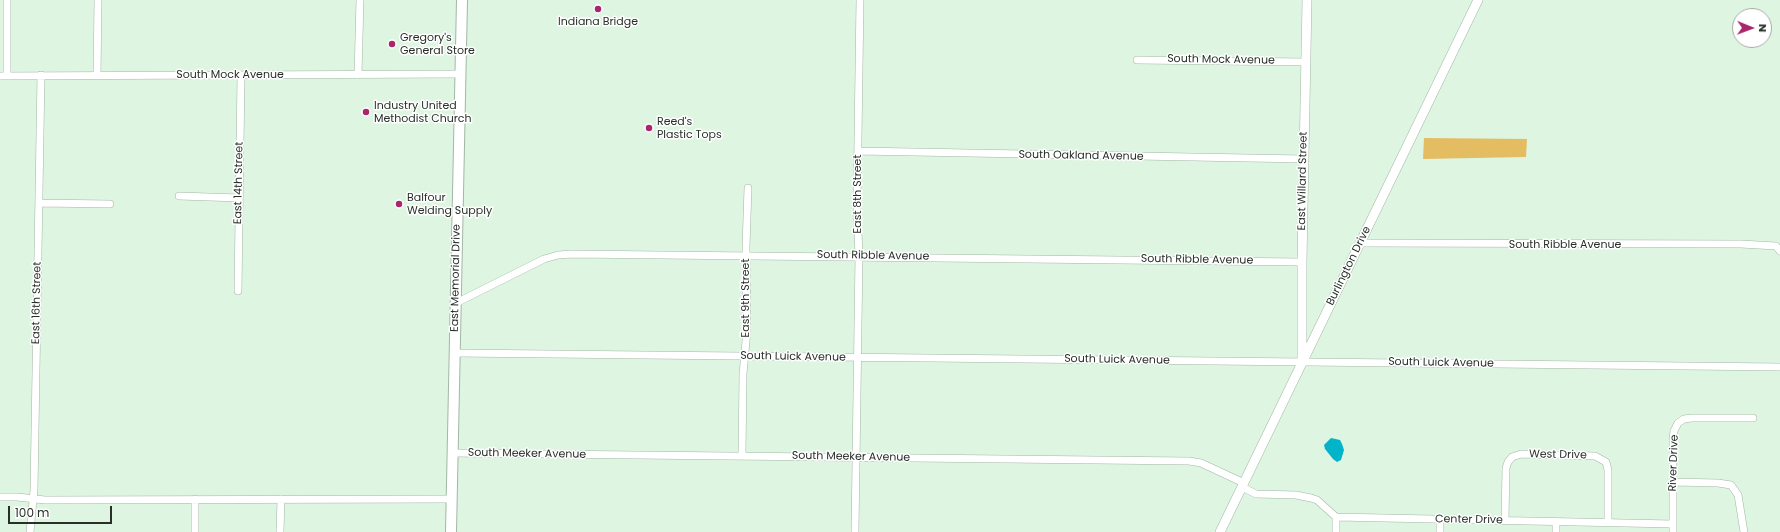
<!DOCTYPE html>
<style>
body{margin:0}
#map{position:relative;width:1780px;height:532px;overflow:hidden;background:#def5e1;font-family:Poppins,sans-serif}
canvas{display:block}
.north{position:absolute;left:1732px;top:8px;width:40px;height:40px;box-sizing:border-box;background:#fff;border:1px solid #a9aca9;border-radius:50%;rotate:91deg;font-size:11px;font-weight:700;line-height:16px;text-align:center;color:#272f28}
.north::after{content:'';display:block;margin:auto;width:14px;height:18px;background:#ab256d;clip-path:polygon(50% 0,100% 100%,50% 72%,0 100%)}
.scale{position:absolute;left:8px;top:506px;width:104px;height:18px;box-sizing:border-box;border:2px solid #272f28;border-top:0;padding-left:5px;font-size:12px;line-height:14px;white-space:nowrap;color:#272f28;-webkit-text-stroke:3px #fff;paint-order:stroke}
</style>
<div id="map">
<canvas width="1780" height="532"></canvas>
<div class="north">N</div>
<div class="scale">100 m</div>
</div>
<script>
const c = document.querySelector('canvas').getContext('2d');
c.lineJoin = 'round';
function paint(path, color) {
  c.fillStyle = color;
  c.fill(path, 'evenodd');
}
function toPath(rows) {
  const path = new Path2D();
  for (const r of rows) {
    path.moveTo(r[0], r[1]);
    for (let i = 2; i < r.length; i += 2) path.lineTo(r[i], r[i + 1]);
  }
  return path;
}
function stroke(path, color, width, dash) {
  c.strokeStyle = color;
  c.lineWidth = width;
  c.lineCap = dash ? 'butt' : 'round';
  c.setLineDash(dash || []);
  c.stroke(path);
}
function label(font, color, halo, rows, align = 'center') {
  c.font = font + ' Poppins,sans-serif';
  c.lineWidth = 3;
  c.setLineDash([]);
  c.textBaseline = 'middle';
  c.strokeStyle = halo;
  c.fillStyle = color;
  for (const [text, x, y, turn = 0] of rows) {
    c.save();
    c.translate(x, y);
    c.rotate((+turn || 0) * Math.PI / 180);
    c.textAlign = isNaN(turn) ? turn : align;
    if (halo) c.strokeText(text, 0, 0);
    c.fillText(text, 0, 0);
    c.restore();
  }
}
paint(toPath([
 [1424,138,1527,139,1526,157,1423,159]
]), '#e4bd62');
paint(toPath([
 [1331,438,1340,440,1342,444,1344,450,1341,460,1337,462,1333,459,1325,449,1324,445]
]), '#02b4ca');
const minor = toPath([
 [1137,60,1306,62],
 [7,75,7,0],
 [358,75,360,0],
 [0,76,460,74],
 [97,76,98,0],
 [858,151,1304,159],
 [179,196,239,198],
 [39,203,110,204],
 [1360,243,1741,244,1776,246,1780,251],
 [238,291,241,75],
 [456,303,544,259,558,255,571,254,1302,262],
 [455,353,1780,367],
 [453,453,1189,461,1201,463,1244,483],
 [742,456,743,374,747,330,746,247,748,188],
 [1673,482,1718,483,1731,485,1738,495,1744,532],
 [1242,487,1256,494,1296,495,1311,498,1317,500,1336,517,1673,524],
 [0,497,17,497,45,500,451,499],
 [1505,520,1506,468,1508,462,1512,457,1521,454,1595,456,1606,462,1608,470,1608,523],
 [30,532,34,490,41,75],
 [195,532,195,499],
 [280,532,281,499],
 [855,532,859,256,857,207,860,0],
 [1336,532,1336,517],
 [1440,532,1440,519],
 [1556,532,1556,522],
 [1673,532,1673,439,1674,431,1678,423,1684,419,1692,418,1753,418]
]);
const tertiary = toPath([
 [1302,361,1302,262,1307,0],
 [1220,532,1478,0]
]);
const secondary = toPath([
 [451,532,462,0]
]);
stroke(minor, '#a2b7a4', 8);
stroke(tertiary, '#a2b7a4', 10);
stroke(secondary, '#a2b7a4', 12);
stroke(minor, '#fff', 7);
stroke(tertiary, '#fff', 9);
stroke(secondary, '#fff', 10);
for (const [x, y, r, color] of [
 [598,9,4,"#ab256d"],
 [392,44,4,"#ab256d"],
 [366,112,4,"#ab256d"],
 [649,128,4,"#ab256d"],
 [399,204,4,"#ab256d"]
]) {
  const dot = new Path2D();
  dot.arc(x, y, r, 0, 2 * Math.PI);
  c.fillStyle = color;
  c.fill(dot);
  stroke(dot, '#fff', 1.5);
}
label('11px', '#272f28', '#fff', [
 ["Indiana Bridge",598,22,"center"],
 ["Gregory's",400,38],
 ["General Store",400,51],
 ["Industry United",374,106],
 ["Methodist Church",374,119],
 ["Reed's",657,122],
 ["Plastic Tops",657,135],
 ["Balfour",407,198],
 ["Welding Supply",407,211]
], 'left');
label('11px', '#272f28', '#fff', [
 ["South Mock Avenue",1221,60,1],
 ["South Mock Avenue",230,75],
 ["South Oakland Avenue",1081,156,1],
 ["East Willard Street",1303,181,-89],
 ["East 14th Street",239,183,-89],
 ["East 8th Street",858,194,-90],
 ["South Ribble Avenue",1565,245],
 ["South Ribble Avenue",873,256,1],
 ["South Ribble Avenue",1197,260,1],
 ["Burlington Drive",1349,266,-64],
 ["East Memorial Drive",456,278,-89],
 ["East 9th Street",746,298,-90],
 ["East 16th Street",37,303,-89],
 ["South Luick Avenue",793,357,1],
 ["South Luick Avenue",1117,360,1],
 ["South Luick Avenue",1441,363,1],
 ["South Meeker Avenue",527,454,1],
 ["West Drive",1558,455,1],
 ["South Meeker Avenue",851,457,1],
 ["River Drive",1674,463,-88],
 ["Center Drive",1469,520,1]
]);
</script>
